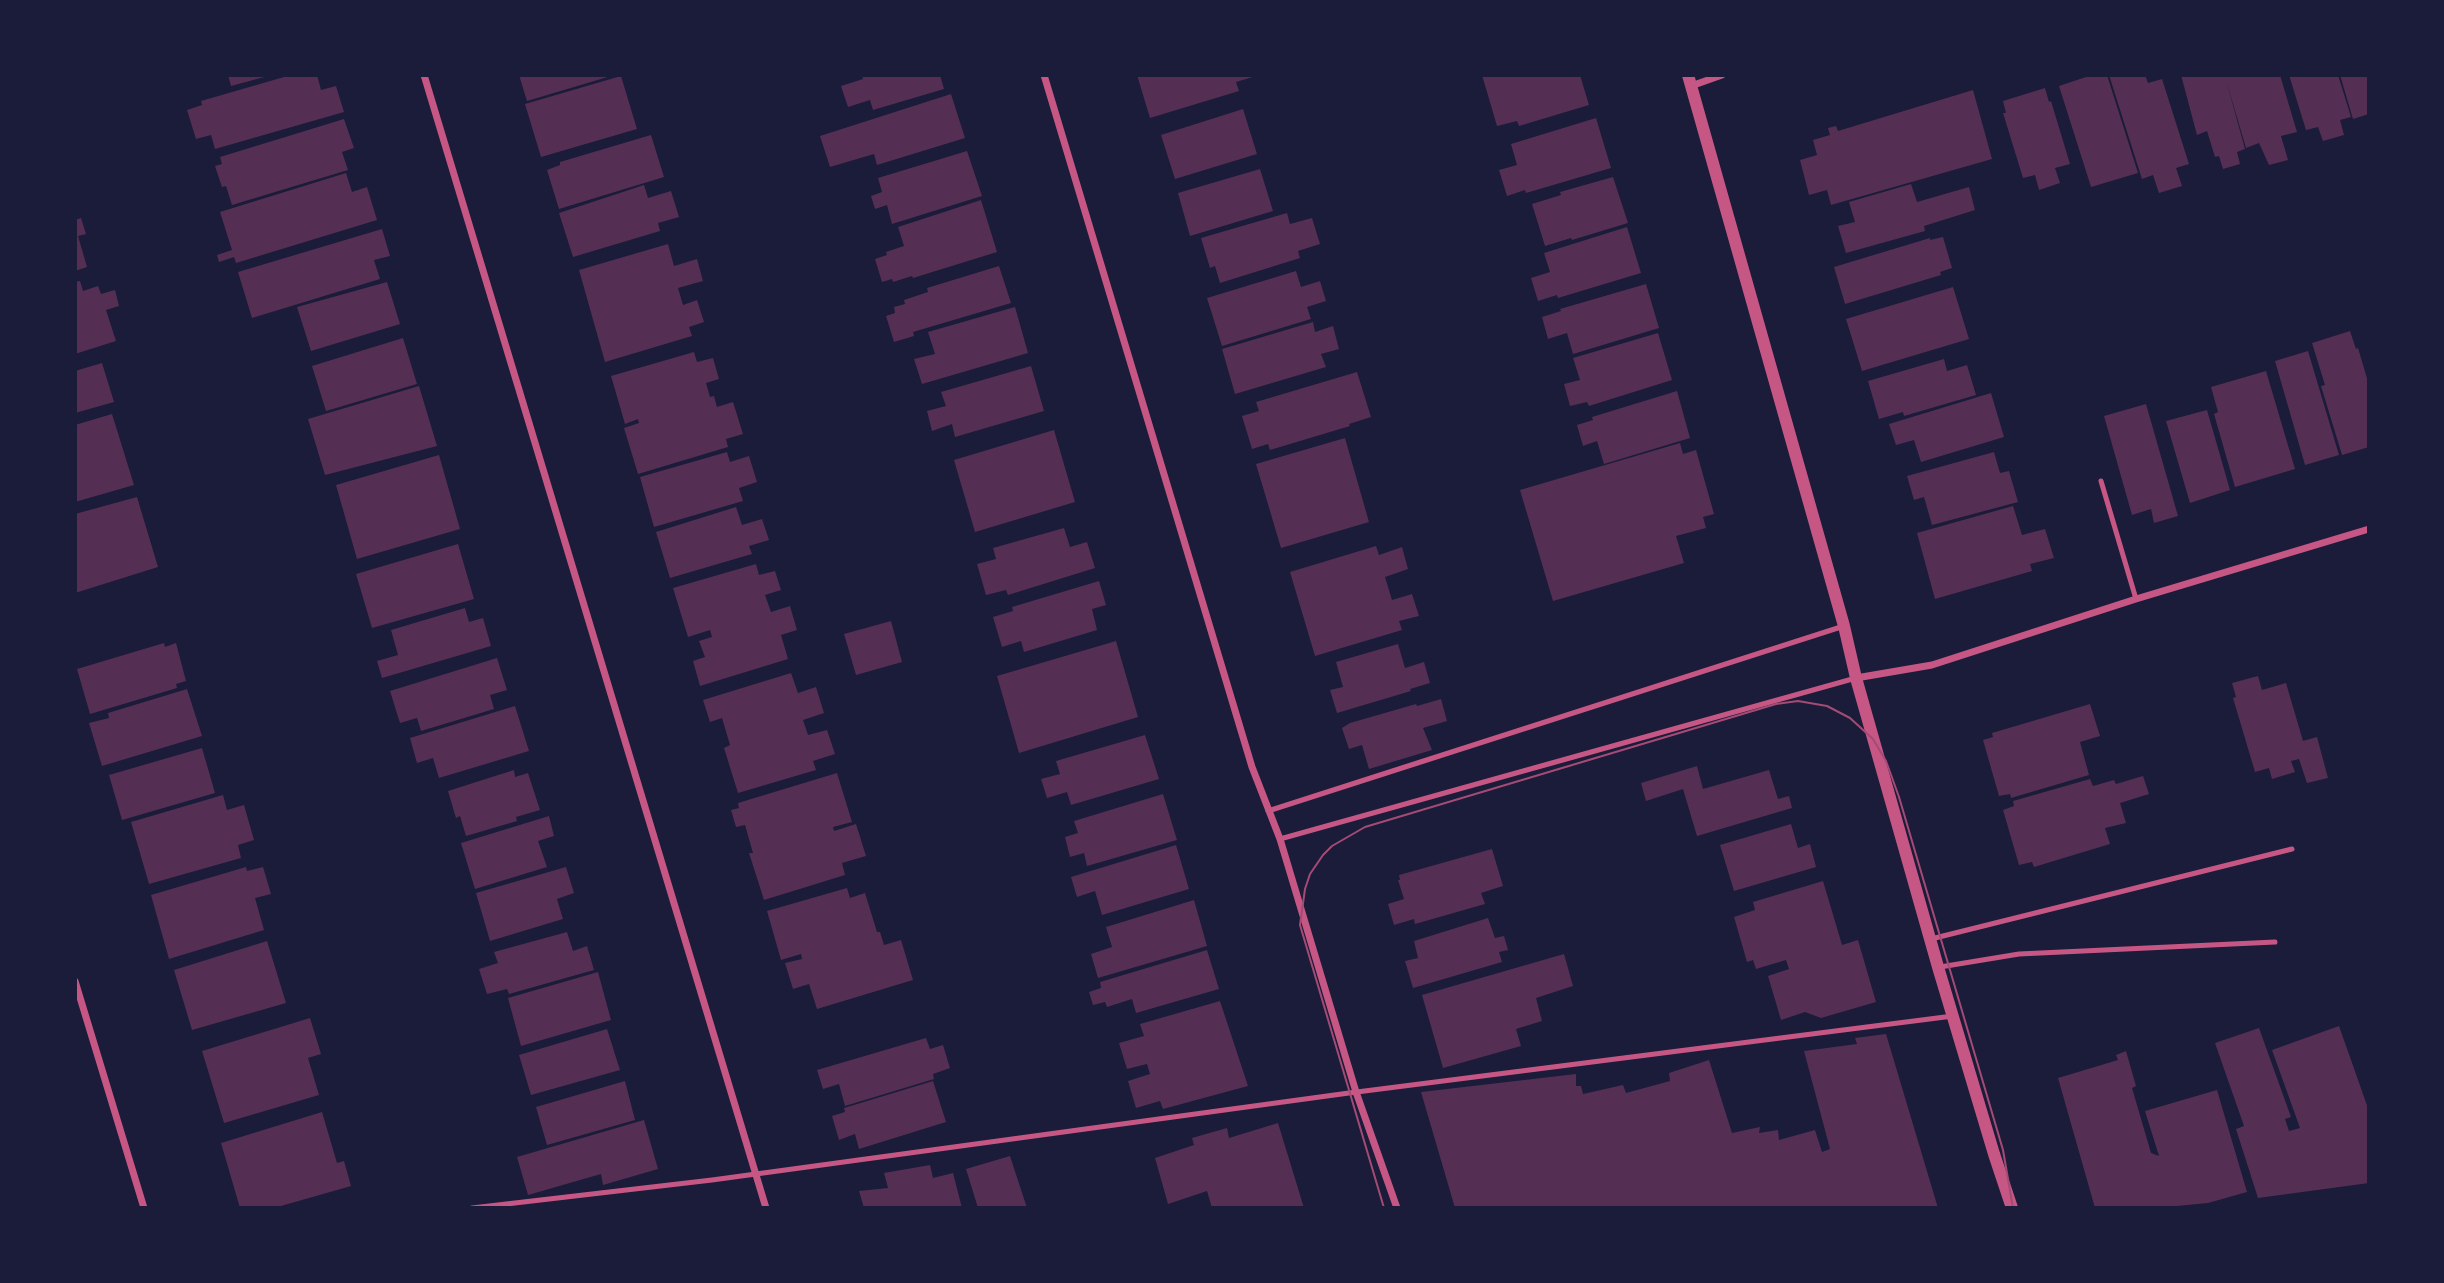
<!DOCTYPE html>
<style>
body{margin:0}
#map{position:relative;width:2444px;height:1283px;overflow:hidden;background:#1b1b3a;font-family:"Golos Text",sans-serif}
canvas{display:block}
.frame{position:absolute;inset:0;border:77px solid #1b1b3a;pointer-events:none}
</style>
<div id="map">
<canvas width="2444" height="1283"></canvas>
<div class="frame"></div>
</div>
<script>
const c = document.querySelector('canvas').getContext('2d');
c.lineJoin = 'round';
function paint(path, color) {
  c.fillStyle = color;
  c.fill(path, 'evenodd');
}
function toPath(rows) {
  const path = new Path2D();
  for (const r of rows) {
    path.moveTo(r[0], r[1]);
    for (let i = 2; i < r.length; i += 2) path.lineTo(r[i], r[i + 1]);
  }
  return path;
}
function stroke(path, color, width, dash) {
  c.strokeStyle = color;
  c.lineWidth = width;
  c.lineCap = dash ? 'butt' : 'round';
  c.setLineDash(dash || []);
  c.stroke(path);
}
paint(toPath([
 [228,75,268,75,268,76,231,86],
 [291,75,317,75,321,90,336,86,344,112,215,149,211,135,196,139,187,110,202,105,201,101],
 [519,75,610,75,611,76,527,101],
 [862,75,940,75,944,89,873,110,870,100,848,107,841,86,863,79],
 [1137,75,1256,75,1256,76,1236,82,1239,91,1150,118],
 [1482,75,1580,75,1589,105,1519,126,1517,121,1497,126],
 [2092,75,2107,75,2138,173,2091,187,2059,86],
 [2109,75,2145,75,2148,83,2162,79,2189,164,2176,168,2182,186,2159,193,2153,175,2142,179],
 [2181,75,2280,75,2297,132,2281,136,2288,160,2269,165,2259,143,2246,148,2226,80,2245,149,2237,152,2240,164,2223,169,2219,156,2215,157,2207,131,2197,135],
 [2289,75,2338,75,2351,117,2340,120,2344,135,2323,141,2318,127,2306,130],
 [2340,75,2369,75,2369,114,2353,119],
 [621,76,637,129,541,157,525,104],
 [2045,88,2049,102,2051,101,2070,164,2055,168,2060,183,2039,190,2035,175,2023,178,2003,113,2006,113,2003,101],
 [1973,90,1992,159,1831,205,1827,190,1809,195,1800,160,1817,155,1813,140,1830,135,1828,128,1836,126,1838,131],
 [951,94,965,138,877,165,874,154,830,167,820,136],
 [1243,109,1257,154,1175,179,1161,135],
 [1596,118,1611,168,1526,193,1525,190,1507,196,1499,170,1517,165,1511,144],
 [344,119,354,148,342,152,348,170,232,205,226,186,222,187,215,166,222,164,220,157],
 [651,135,664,177,559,209,547,170,560,165,560,162],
 [967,151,982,196,892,224,887,205,875,209,871,196,882,192,878,178],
 [1260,169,1273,211,1190,236,1178,193],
 [346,173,352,192,367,187,377,220,236,263,234,257,219,262,217,255,232,250,220,212],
 [1613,177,1628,223,1572,240,1571,238,1545,246,1532,204,1561,195,1560,192],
 [1911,184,1917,202,1969,187,1975,210,1924,226,1925,231,1846,253,1838,226,1855,222,1849,202],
 [644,185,648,198,671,191,679,217,658,223,660,231,573,257,559,213],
 [981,200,997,252,913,278,912,276,893,282,892,279,882,282,875,259,887,255,886,252,904,246,898,227],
 [1287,213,1290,224,1312,218,1320,244,1298,251,1300,258,1220,283,1215,266,1210,268,1201,238],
 [81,218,86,234,78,236,87,267,75,271,75,220],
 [1627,227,1641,273,1558,298,1557,295,1538,301,1531,278,1550,272,1544,253],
 [382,229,390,256,374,260,380,279,252,318,238,272],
 [1943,237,1952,268,1940,272,1941,275,1845,304,1834,267,1930,238,1930,240],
 [668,244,674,266,697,259,703,281,678,288,683,305,697,300,704,322,689,327,692,336,605,362,579,270],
 [999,266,1011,303,913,332,914,336,894,342,886,316,895,313,894,307,905,304,904,300,928,292,927,288],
 [1296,271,1301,287,1320,281,1326,301,1307,307,1311,319,1222,346,1207,298],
 [80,281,83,291,98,286,101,294,115,290,119,306,106,310,116,341,75,354,75,282],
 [387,282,400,324,311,351,297,307],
 [1646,284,1659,328,1573,354,1567,333,1548,339,1542,317,1561,311,1560,309],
 [1953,287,1969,339,1862,371,1846,319],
 [1015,307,1028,353,922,384,914,359,935,354,928,332],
 [1313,322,1315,332,1333,326,1339,349,1321,354,1326,367,1235,394,1222,349],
 [2350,331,2356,349,2358,348,2369,385,2369,447,2342,455,2321,386,2325,385,2312,343],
 [1658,333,1672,380,1589,406,1587,402,1570,406,1564,384,1580,380,1573,358],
 [403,338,417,384,326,411,312,366],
 [2308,351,2339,455,2305,465,2275,361],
 [694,352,697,362,713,358,719,379,706,383,710,397,714,396,717,407,733,402,743,434,726,439,728,447,638,474,624,428,639,423,638,419,625,424,611,376],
 [1944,359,1947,371,1967,365,1976,395,1904,416,1903,412,1879,419,1868,381],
 [102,363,114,402,75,413,75,371],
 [1031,366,1044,411,955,437,952,424,932,431,927,411,946,406,941,392],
 [2266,371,2295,469,2235,487,2214,414,2218,412,2211,387],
 [1357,372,1371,417,1349,424,1350,426,1270,450,1268,444,1252,449,1242,416,1259,411,1256,402],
 [419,386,437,446,325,475,308,419],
 [1677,391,1690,438,1604,464,1597,441,1583,446,1577,425,1593,420,1592,417],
 [1991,393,2004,437,1921,462,1914,440,1896,445,1889,424],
 [2146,404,2178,516,2154,523,2151,509,2132,515,2104,416],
 [2207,410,2230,490,2190,503,2166,421],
 [112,414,134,485,75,502,75,425],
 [1054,430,1075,502,975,532,954,460],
 [1345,438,1369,522,1281,548,1256,464],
 [1680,443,1683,454,1696,450,1714,514,1703,517,1706,528,1676,536,1684,563,1553,601,1520,490],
 [727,452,730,462,749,456,757,482,739,488,743,501,654,527,640,477],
 [1994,452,2000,473,2009,471,2018,502,1932,525,1924,497,1914,500,1907,476],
 [439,455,460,529,357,559,336,485],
 [137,497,158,567,75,593,75,514],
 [2013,506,2022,535,2045,529,2054,558,2030,564,2032,571,1935,599,1917,533],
 [736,507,742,525,762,519,769,540,749,546,752,554,670,578,656,532],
 [1064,528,1070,547,1087,542,1095,568,1008,595,1006,590,986,595,977,564,996,559,993,548],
 [458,544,474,599,372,628,356,574],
 [1376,546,1379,555,1402,547,1408,569,1385,577,1392,600,1412,594,1419,616,1399,621,1402,630,1315,656,1290,572],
 [756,564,759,575,775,571,781,590,765,595,771,612,790,606,797,630,781,635,788,659,700,686,693,661,705,657,699,641,712,637,710,630,688,637,673,588],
 [1099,581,1106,605,1092,609,1097,630,1024,652,1021,641,1002,647,993,617,1013,611,1012,607],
 [465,608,469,622,483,618,491,646,382,678,377,661,398,655,391,630],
 [891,621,902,662,856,675,844,634],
 [1116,641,1138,717,1019,753,997,676],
 [164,643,165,647,176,643,186,681,176,684,177,688,90,714,77,669],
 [1398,644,1405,668,1424,662,1430,683,1410,689,1411,691,1337,713,1330,690,1343,687,1336,662],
 [497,658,507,690,490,695,494,709,421,731,417,718,400,723,390,691],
 [791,673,798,693,816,687,824,713,803,720,808,735,827,730,835,754,813,761,816,770,738,793,724,748,730,745,722,718,710,722,703,700],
 [2258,676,2262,690,2286,683,2303,741,2317,737,2328,778,2307,783,2299,759,2291,761,2295,772,2272,779,2269,768,2255,772,2233,698,2236,697,2232,683],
 [187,689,202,736,102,766,89,723,109,718,108,713],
 [1441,699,1447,721,1423,728,1432,750,1369,769,1362,745,1349,749,1342,728,1350,723,1416,704,1417,706],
 [2090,704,2100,736,2080,742,2089,775,2011,798,2010,794,1999,796,1983,740,1993,737,1992,733],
 [515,706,529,751,439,778,433,758,417,763,410,738],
 [1145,735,1159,779,1071,805,1067,792,1047,798,1041,779,1060,774,1056,761],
 [202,748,215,793,122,820,109,775],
 [1697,766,1703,789,1769,770,1778,799,1789,796,1792,808,1697,836,1683,789,1646,801,1641,783],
 [514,770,515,777,528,773,540,810,516,817,517,821,466,836,460,816,456,818,448,791],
 [837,773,852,822,833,827,834,831,856,824,866,856,842,863,845,875,764,900,749,853,753,853,745,825,736,827,731,810,739,808,738,803],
 [2143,776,2149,794,2120,803,2126,823,2105,828,2110,844,2034,867,2032,862,2019,865,2003,810,2014,806,2013,801,2090,779,2093,786,2114,780,2116,784],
 [1163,794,1177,840,1087,866,1084,853,1070,857,1065,837,1078,833,1074,821],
 [223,795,227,810,244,805,254,840,238,845,241,858,149,884,131,822],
 [549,816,554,836,538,841,547,867,475,889,461,843],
 [1791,824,1798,848,1810,844,1816,867,1734,891,1720,845],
 [1176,845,1189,889,1102,915,1095,891,1077,897,1071,877],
 [1492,849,1503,886,1481,893,1485,904,1415,924,1414,919,1394,925,1388,904,1404,899,1398,880,1400,880,1399,875],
 [246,867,247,871,263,867,271,894,255,898,264,930,169,959,151,895],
 [566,867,574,893,557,899,563,919,490,941,476,893],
 [1823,881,1842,945,1858,940,1876,1002,1821,1018,1805,1012,1781,1020,1768,976,1789,969,1786,960,1756,969,1753,960,1747,962,1734,917,1755,910,1753,902],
 [847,888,850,898,865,893,877,932,880,932,884,945,901,940,913,980,817,1009,809,984,793,989,785,963,802,959,801,954,781,960,767,911],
 [1194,900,1207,946,1098,978,1091,954,1112,947,1106,927],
 [1488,918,1495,938,1504,936,1508,950,1499,952,1502,962,1413,988,1405,961,1418,958,1414,941],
 [567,932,573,951,587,946,594,970,509,994,507,989,487,994,479,969,498,963,494,952],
 [267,941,286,1003,192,1030,174,970],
 [1207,950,1219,989,1136,1013,1132,999,1107,1007,1105,1002,1093,1005,1089,992,1101,988,1100,982],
 [1564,954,1573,986,1536,998,1542,1021,1516,1029,1521,1046,1443,1068,1422,995],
 [598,972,611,1020,521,1046,508,998],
 [1220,1001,1248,1086,1163,1109,1160,1101,1136,1108,1128,1081,1150,1074,1147,1064,1127,1069,1119,1043,1144,1036,1140,1024],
 [310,1018,321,1054,308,1058,319,1095,224,1123,202,1051],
 [2339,1026,2369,1111,2369,1183,2258,1198,2236,1129,2244,1126,2215,1043,2259,1028,2291,1117,2285,1119,2289,1131,2300,1128,2272,1050],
 [607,1029,620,1070,531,1095,519,1055],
 [1886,1034,1938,1208,1455,1208,1421,1092,1576,1074,1576,1086,1581,1086,1583,1094,1623,1085,1626,1093,1670,1081,1669,1073,1709,1060,1732,1133,1760,1127,1759,1133,1778,1130,1779,1140,1815,1130,1822,1152,1830,1149,1804,1051,1857,1044,1855,1038],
 [926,1038,930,1049,943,1045,950,1068,933,1074,934,1079,845,1106,839,1084,823,1089,817,1070],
 [2126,1051,2136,1086,2132,1088,2151,1153,2159,1156,2145,1111,2217,1090,2247,1192,2208,1203,2156,1208,2095,1208,2058,1078,2118,1060,2116,1055],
 [625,1081,635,1120,547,1145,536,1107],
 [933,1081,946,1122,859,1149,855,1134,839,1140,832,1116,845,1112,844,1108],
 [322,1112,337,1163,344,1161,351,1186,274,1208,240,1208,221,1143],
 [644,1120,658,1169,603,1185,601,1174,528,1195,517,1157],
 [1278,1123,1304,1208,1212,1208,1207,1191,1168,1204,1155,1158,1194,1145,1192,1138,1227,1128,1229,1138],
 [1010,1156,1027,1208,978,1208,966,1169],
 [930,1165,933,1178,953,1173,962,1208,864,1208,859,1191,888,1188,884,1173]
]), '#542f53');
stroke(toPath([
 [2101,481,2136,599],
 [1268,811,1844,626],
 [1280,839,1856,678],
 [1931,939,2292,849],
 [1940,967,2019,954,2275,942],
 [472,1208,712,1180,1349,1093,1953,1016]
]), '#c65784', 5);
stroke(toPath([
 [424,75,766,1208],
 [1044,75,1252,767,1280,839,1356,1092,1397,1208],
 [1691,86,1722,75],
 [1856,678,1932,665,2136,599,2369,529],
 [75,981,144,1208]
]), '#c65784', 7);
stroke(toPath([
 [1688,75,1844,626,1856,678,1938,967,1994,1154,2012,1208]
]), '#c65784', 12);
stroke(toPath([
 [1384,1208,1300,925,1305,889,1310,874,1323,855,1332,846,1365,827,1776,704,1798,701,1827,706,1850,718,1873,739,1886,761,1899,797,2003,1150,2013,1208]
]), '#a44b75', 2);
</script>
